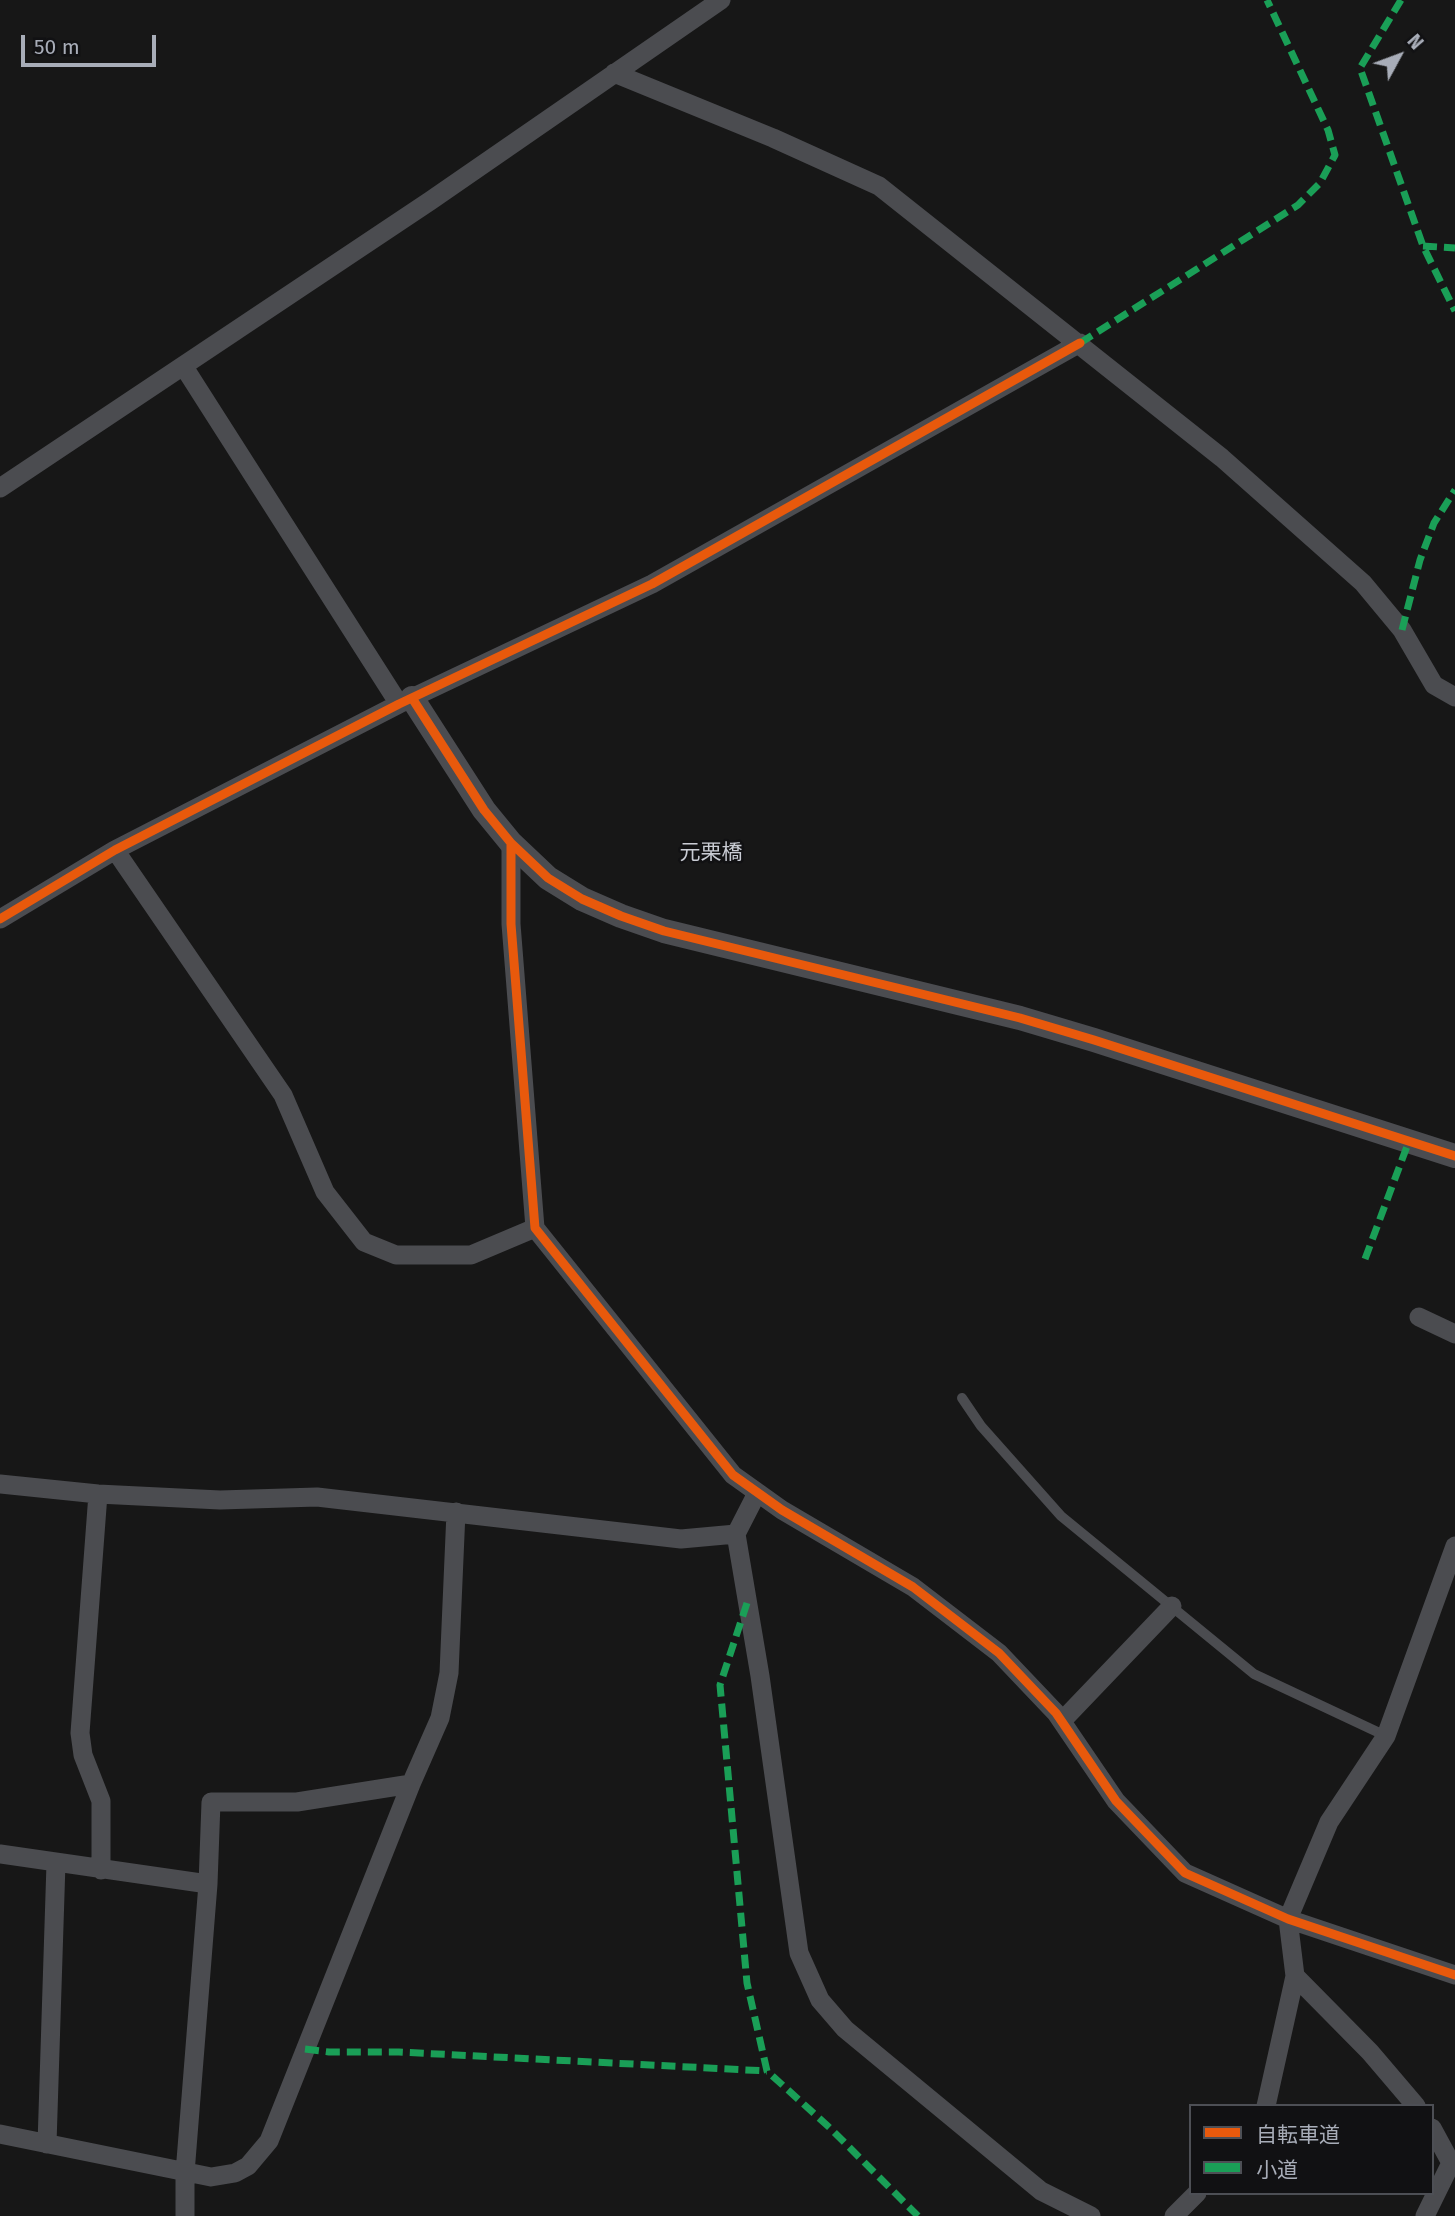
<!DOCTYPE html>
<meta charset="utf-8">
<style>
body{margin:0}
#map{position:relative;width:1455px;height:2216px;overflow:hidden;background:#171717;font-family:"Fira Sans","Noto Sans JP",sans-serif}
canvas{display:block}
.legend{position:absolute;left:1189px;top:2104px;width:245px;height:91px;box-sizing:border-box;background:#111113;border:2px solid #4d4f55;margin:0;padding:9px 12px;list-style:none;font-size:21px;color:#a8adb8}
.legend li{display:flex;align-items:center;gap:14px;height:35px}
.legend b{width:35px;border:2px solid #4d4f55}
.north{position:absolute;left:1364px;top:21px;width:70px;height:70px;-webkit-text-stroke:5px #111113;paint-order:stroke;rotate:49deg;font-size:19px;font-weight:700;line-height:28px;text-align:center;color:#a8adb8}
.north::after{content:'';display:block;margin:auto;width:24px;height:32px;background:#a8adb8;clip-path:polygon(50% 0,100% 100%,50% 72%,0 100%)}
.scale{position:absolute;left:21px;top:35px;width:135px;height:32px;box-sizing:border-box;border:4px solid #a8adb8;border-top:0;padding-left:9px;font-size:21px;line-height:24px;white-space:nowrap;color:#a8adb8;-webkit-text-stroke:5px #111113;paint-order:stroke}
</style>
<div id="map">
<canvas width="1455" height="2216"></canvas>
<ul class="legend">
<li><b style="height:9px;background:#e8590c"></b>自転車道</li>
<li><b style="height:9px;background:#1a9f57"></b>小道</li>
</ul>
<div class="north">N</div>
<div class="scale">50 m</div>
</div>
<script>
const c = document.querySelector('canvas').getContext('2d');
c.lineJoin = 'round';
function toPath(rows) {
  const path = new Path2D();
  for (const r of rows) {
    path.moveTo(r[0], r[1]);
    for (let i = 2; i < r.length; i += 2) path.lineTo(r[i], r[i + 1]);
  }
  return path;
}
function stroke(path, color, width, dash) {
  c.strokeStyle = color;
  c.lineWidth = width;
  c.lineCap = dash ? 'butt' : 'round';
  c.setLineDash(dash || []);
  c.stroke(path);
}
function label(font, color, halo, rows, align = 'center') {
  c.font = font + ' "Fira Sans","Noto Sans JP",sans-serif';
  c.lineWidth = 5;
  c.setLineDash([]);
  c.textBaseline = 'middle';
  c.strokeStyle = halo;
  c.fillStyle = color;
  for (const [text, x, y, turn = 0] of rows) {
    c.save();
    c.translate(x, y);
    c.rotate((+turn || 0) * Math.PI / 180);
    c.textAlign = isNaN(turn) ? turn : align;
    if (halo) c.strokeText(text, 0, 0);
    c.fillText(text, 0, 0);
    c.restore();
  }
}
stroke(toPath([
 [962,1398,981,1426,1061,1516,1254,1674,1386,1736]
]), '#4b4c50', 10);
stroke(toPath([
 [614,73,773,138,879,186,1222,458,1363,583,1402,630,1434,685,1455,697],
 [184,367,399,704],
 [0,488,430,201,721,0],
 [511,843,511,924,535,1228,733,1475,782,1510,913,1587,999,1653,1056,1713,1116,1801,1185,1873,1288,1919,1455,1975],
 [115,850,283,1095,325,1192,364,1242,396,1255,471,1255,535,1228],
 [0,919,115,850,399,704,652,584,1080,343],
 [1419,1317,1455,1334],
 [0,1484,98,1494,220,1500,317,1497,681,1539,736,1534,757,1493],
 [98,1494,80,1733,83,1755,101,1801,101,1870],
 [736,1534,760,1676,799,1953,820,2000,845,2029,1041,2191,1091,2216],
 [1062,1721,1172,1606],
 [0,1854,208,1884,185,2173,185,2216],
 [208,1884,211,1802,297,1802,411,1784],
 [1295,1976,1370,2052,1416,2106],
 [1266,2106,1295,1976,1288,1919,1329,1822,1386,1736,1455,1546],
 [0,2134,211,2177,235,2173,248,2166,269,2141,411,1784,440,1718,449,1673,456,1512],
 [47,2144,56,1863],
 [1174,2216,1197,2193],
 [1425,2216,1451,2163,1432,2128]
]), '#4b4c50', 19);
stroke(toPath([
 [412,698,484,810,511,843,548,878,582,899,621,916,664,931,1020,1018,1094,1040,1455,1156]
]), '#4b4c50', 24);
stroke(toPath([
 [1401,0,1360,68,1423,246,1455,311],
 [1423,246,1455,248],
 [1080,343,1298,205,1320,183,1335,155,1328,130,1267,0],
 [1402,630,1420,560,1434,523,1455,490],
 [1365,1259,1409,1141],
 [747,1603,720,1685,747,1983,767,2071,830,2128,918,2216],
 [305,2049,329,2052,399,2052,767,2071]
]), '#1a9f57', 7, [14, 7]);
stroke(toPath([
 [412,698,484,810,511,843,548,878,582,899,621,916,664,931,1020,1018,1094,1040,1455,1156],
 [511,843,511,924,535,1228,733,1475,782,1510,913,1587,999,1653,1056,1713,1116,1801,1185,1873,1288,1919,1455,1975],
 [0,919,115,850,399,704,652,584,1080,343]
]), '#e8590c', 9);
label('21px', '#c9ccd4', '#111113', [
 ["元栗橋",711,853]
]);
</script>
